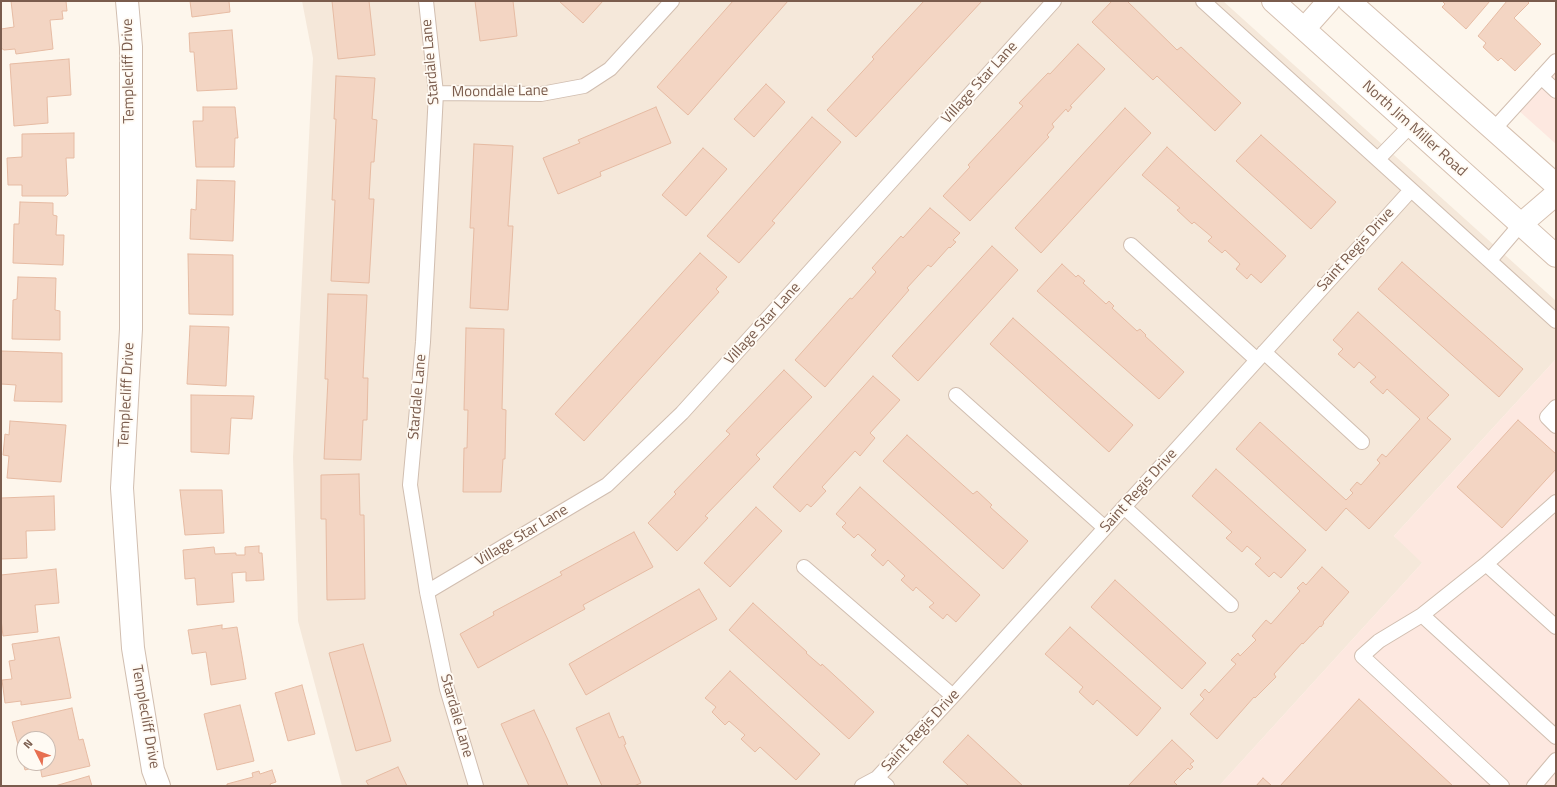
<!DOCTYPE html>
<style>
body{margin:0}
#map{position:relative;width:1557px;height:787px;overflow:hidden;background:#fdf6ec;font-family:"Titillium Web",sans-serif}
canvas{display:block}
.frame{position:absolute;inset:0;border:2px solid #7a5c4d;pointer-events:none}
.north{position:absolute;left:16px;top:731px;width:40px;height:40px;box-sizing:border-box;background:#fffaf3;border:1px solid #cabbb1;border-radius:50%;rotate:312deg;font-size:11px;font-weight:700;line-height:16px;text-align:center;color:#7a5c4d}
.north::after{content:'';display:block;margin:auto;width:14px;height:18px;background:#e76f51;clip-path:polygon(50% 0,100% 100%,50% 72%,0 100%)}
</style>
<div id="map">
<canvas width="1557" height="787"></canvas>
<div class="frame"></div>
<div class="north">N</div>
</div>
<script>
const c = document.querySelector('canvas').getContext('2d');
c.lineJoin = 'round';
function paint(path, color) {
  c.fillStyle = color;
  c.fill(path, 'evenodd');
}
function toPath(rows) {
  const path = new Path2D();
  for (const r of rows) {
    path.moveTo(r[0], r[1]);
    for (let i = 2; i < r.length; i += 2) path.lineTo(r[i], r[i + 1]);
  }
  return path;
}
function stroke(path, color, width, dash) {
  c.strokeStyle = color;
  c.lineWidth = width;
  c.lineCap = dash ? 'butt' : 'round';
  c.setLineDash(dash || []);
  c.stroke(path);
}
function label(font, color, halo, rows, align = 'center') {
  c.font = font + ' "Titillium Web",sans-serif';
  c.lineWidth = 3.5;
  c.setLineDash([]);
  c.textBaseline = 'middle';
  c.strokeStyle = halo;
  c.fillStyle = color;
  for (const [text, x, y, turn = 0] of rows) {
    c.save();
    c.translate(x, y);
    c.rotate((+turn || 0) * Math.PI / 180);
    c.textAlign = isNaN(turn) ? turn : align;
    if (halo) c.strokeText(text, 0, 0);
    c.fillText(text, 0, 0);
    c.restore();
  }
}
paint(toPath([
 [302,1,1223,1,1556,301,1556,359,1394,536,1423,562,1219,786,342,786,298,621,293,457,313,58]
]), '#f5e8da');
paint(toPath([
 [1556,68,1556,144,1518,110],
 [1556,359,1556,786,1219,786,1422,563,1394,536]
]), '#fde8e0');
const building = toPath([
 [11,1,66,1,67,11,62,11,63,19,50,20,53,49,16,54,15,49,4,50,1,48,1,29,14,27,11,1],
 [190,1,229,1,230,12,192,17,190,1],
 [332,1,369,1,375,55,338,59,332,1],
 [473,1,513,1,517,36,480,41,475,1,473,1],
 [559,1,603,1,583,23,559,1],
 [733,1,788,1,688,115,657,87,733,1],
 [924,1,982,1,856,137,827,110,874,59,872,57,924,1],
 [1112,1,1127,1,1177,50,1181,47,1241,103,1215,131,1157,76,1153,80,1092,22,1112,1],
 [1442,1,1490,1,1466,29,1442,7,1445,4,1442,1],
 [1507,1,1527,1,1529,3,1514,18,1541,44,1515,71,1501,58,1498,61,1483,47,1486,43,1478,36,1507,1],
 [232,30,237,89,197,91,194,52,190,52,189,33,232,30],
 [1078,44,1105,69,1070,106,1072,107,1068,112,1066,109,1052,124,1054,127,1047,135,1049,137,970,221,943,196,970,167,968,165,1023,106,1019,103,1048,73,1050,74,1078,44],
 [69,59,71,95,47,97,48,123,14,126,10,64,69,59],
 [336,76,375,78,372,119,377,120,374,162,371,162,369,199,374,199,369,283,331,281,335,200,332,200,336,119,334,119,336,76],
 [766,84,785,102,754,137,734,119,766,84],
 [203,107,235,107,238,138,235,138,234,167,196,167,193,121,203,121,203,107],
 [656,107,671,143,600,172,601,176,558,194,543,158,580,143,578,140,656,107],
 [1125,108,1151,133,1041,253,1015,228,1125,108],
 [812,117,841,142,772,221,775,223,739,263,707,236,812,117],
 [74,133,74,158,66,158,68,194,66,196,22,196,22,185,8,185,7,158,22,157,22,134,74,133],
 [1261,135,1336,202,1311,229,1236,161,1261,135],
 [474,144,513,146,508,226,513,226,508,310,470,308,474,228,470,228,474,144],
 [1167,147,1286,256,1261,283,1251,274,1247,279,1236,269,1240,264,1225,250,1222,253,1208,241,1212,237,1194,222,1192,224,1177,210,1180,208,1142,175,1167,147],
 [703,148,727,169,686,216,662,195,703,148],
 [197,180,235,181,233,241,190,239,191,209,196,210,197,180],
 [20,202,53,203,53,215,57,216,56,235,64,235,63,265,13,263,14,224,19,224,20,202],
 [930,208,960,233,953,240,956,242,950,248,949,247,931,267,928,265,907,288,909,290,825,387,795,360,850,298,852,299,876,272,872,268,901,236,903,238,930,208],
 [992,246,1018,270,918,381,892,356,992,246],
 [700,253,727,277,716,289,719,292,584,441,555,414,700,253],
 [188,254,233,255,233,315,189,314,188,254],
 [1402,262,1523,369,1499,397,1378,289,1402,262],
 [1062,264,1076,277,1078,275,1085,281,1083,283,1106,304,1109,301,1114,306,1112,308,1137,331,1140,329,1146,335,1145,336,1184,372,1159,399,1037,291,1062,264],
 [18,277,56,278,55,310,60,311,60,340,12,339,13,300,17,299,18,277],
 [328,294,367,295,363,378,368,378,367,420,363,420,361,460,324,459,328,379,325,379,328,294],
 [1358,312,1449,395,1427,418,1451,439,1369,529,1346,508,1326,531,1236,449,1260,422,1346,500,1353,493,1350,490,1357,482,1361,485,1380,463,1377,460,1382,454,1386,457,1420,419,1387,389,1383,394,1370,382,1376,377,1359,362,1354,368,1338,354,1343,349,1333,340,1358,312],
 [1013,318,1133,425,1109,452,990,344,1013,318],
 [190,326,229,327,226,386,187,384,190,326],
 [466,328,504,329,502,409,506,410,505,459,503,459,501,492,463,492,464,448,467,448,468,410,464,410,466,328],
 [1,351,62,353,62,402,14,401,16,385,1,384,1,351],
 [784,370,812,397,756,455,760,459,705,516,708,518,677,551,648,523,676,494,674,492,730,434,726,431,784,370],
 [873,376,900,400,870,433,875,438,860,456,855,451,822,487,826,491,811,507,807,504,800,512,773,487,873,376],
 [191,395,254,396,252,419,231,418,229,454,191,452,191,395],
 [1518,420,1556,454,1556,469,1502,528,1457,487,1518,420],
 [10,421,66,425,61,482,7,478,9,456,3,455,5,434,9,435,10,421],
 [907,435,973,494,977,491,992,505,990,507,1028,541,1003,569,883,461,907,435],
 [1216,469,1306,550,1281,578,1274,572,1269,577,1255,564,1261,558,1247,546,1242,552,1226,538,1232,532,1192,496,1216,469],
 [359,474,360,515,364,515,365,599,327,600,326,519,321,519,321,475,359,474],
 [860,487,980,595,956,622,947,614,943,619,929,607,934,603,916,587,913,591,901,580,905,576,888,560,883,566,871,555,876,550,858,534,854,538,842,527,846,523,836,514,860,487],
 [180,490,222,490,224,533,185,535,180,490],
 [54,496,55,530,26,531,27,558,1,559,1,498,54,496],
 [756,507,782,531,730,587,704,563,756,507],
 [634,532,653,567,583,605,585,609,478,668,460,634,494,615,493,612,562,575,560,572,634,532],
 [259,546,259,553,262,553,264,580,246,581,246,572,232,573,234,602,197,605,195,578,185,579,183,550,214,547,215,554,236,553,236,555,245,555,245,547,259,546],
 [1322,567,1349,592,1323,622,1324,623,1321,627,1320,626,1303,644,1302,643,1274,674,1276,677,1255,698,1254,697,1217,739,1190,714,1204,699,1200,695,1205,689,1209,693,1236,664,1231,660,1238,653,1240,656,1256,640,1252,636,1266,620,1271,624,1300,591,1297,588,1303,582,1306,585,1322,567],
 [56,569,59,603,35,605,38,632,3,636,1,619,1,575,56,569],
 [1115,580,1206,663,1182,689,1091,607,1115,580],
 [699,589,717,619,586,695,569,664,699,589],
 [753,603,807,652,806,653,821,666,822,664,874,712,849,739,729,630,753,603],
 [222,625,222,629,237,627,246,679,211,685,206,652,192,654,188,630,222,625],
 [1070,627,1161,708,1137,736,1097,700,1093,705,1079,692,1083,687,1045,654,1070,627],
 [59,637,71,698,21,705,21,701,5,703,2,680,12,679,9,661,15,660,12,644,59,637],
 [363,644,391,741,356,751,329,653,363,644],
 [730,671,820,754,796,780,760,747,755,752,741,739,745,735,729,721,725,725,712,712,716,707,705,698,730,671],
 [302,685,315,734,288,741,275,693,302,685],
 [1359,699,1453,786,1280,786,1359,699],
 [240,705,254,761,217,770,204,714,240,705],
 [72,708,79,740,83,739,90,766,42,777,40,766,25,770,12,722,72,708],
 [24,739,48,739,48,763,24,763,24,739],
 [534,710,548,740,568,786,529,786,501,724,534,710],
 [609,713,619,738,623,736,626,744,624,745,641,783,634,786,602,786,576,728,609,713],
 [968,735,1023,786,969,786,943,762,968,735],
 [1172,740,1194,761,1190,764,1193,767,1190,770,1188,768,1174,782,1177,785,1176,786,1128,786,1172,740],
 [398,767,407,786,369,786,366,781,398,767],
 [272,770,276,782,270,784,271,786,227,786,227,784,253,777,252,773,259,771,260,774,272,770],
 [89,776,92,786,55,786,89,776],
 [1263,778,1272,786,1256,786,1263,778]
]);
paint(building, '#f3d5c3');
stroke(building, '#e6bba3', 1);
const lane = toPath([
 [426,1,436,93,423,342,410,485,427,592,447,689,476,786],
 [1203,1,1556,321],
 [1541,77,1556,91],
 [436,93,541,94,584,86,610,69,672,1],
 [1494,129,1556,61],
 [1378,159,1411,125],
 [1131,245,1257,360],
 [1490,260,1520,225],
 [1264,352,1362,442],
 [956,395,1105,528],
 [1556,407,1547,417,1556,426],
 [1124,507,1231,605],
 [1486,564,1556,627],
 [804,567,953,696],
 [427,592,607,485,682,413,1054,1],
 [1422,615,1556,737],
 [877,778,887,786],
 [862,786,877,778,953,696,1411,190],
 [1502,786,1362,656,1379,641,1422,615,1486,564,1556,502],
 [1534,786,1556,760]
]);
const street = toPath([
 [127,1,131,47,131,329,122,488,133,648,153,770,159,786]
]);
const secondary = toPath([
 [1273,1,1556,256],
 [1349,1,1556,185],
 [1304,29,1329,1],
 [1520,225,1556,194]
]);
stroke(lane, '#d1beb0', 16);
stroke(street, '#d1beb0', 24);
stroke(secondary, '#d6c0b0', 24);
stroke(lane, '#fff', 14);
stroke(street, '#fff', 22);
stroke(secondary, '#fff', 22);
label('15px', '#7a5c4d', '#fffaf3', [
 ["Stardale Lane",431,62,-95],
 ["Templecliff Drive",129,71,-91],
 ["Village Star Lane",980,83,-48],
 ["Moondale Lane",500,92,-1],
 ["North Jim Miller Road",1414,129,42],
 ["Saint Regis Drive",1356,250,-48],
 ["Village Star Lane",763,324,-48],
 ["Templecliff Drive",127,395,-87],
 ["Stardale Lane",418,397,-85],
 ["Saint Regis Drive",1139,491,-48],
 ["Village Star Lane",522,536,-31],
 ["Stardale Lane",456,716,74],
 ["Templecliff Drive",145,717,80],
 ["Saint Regis Drive",921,731,-47]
]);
</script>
